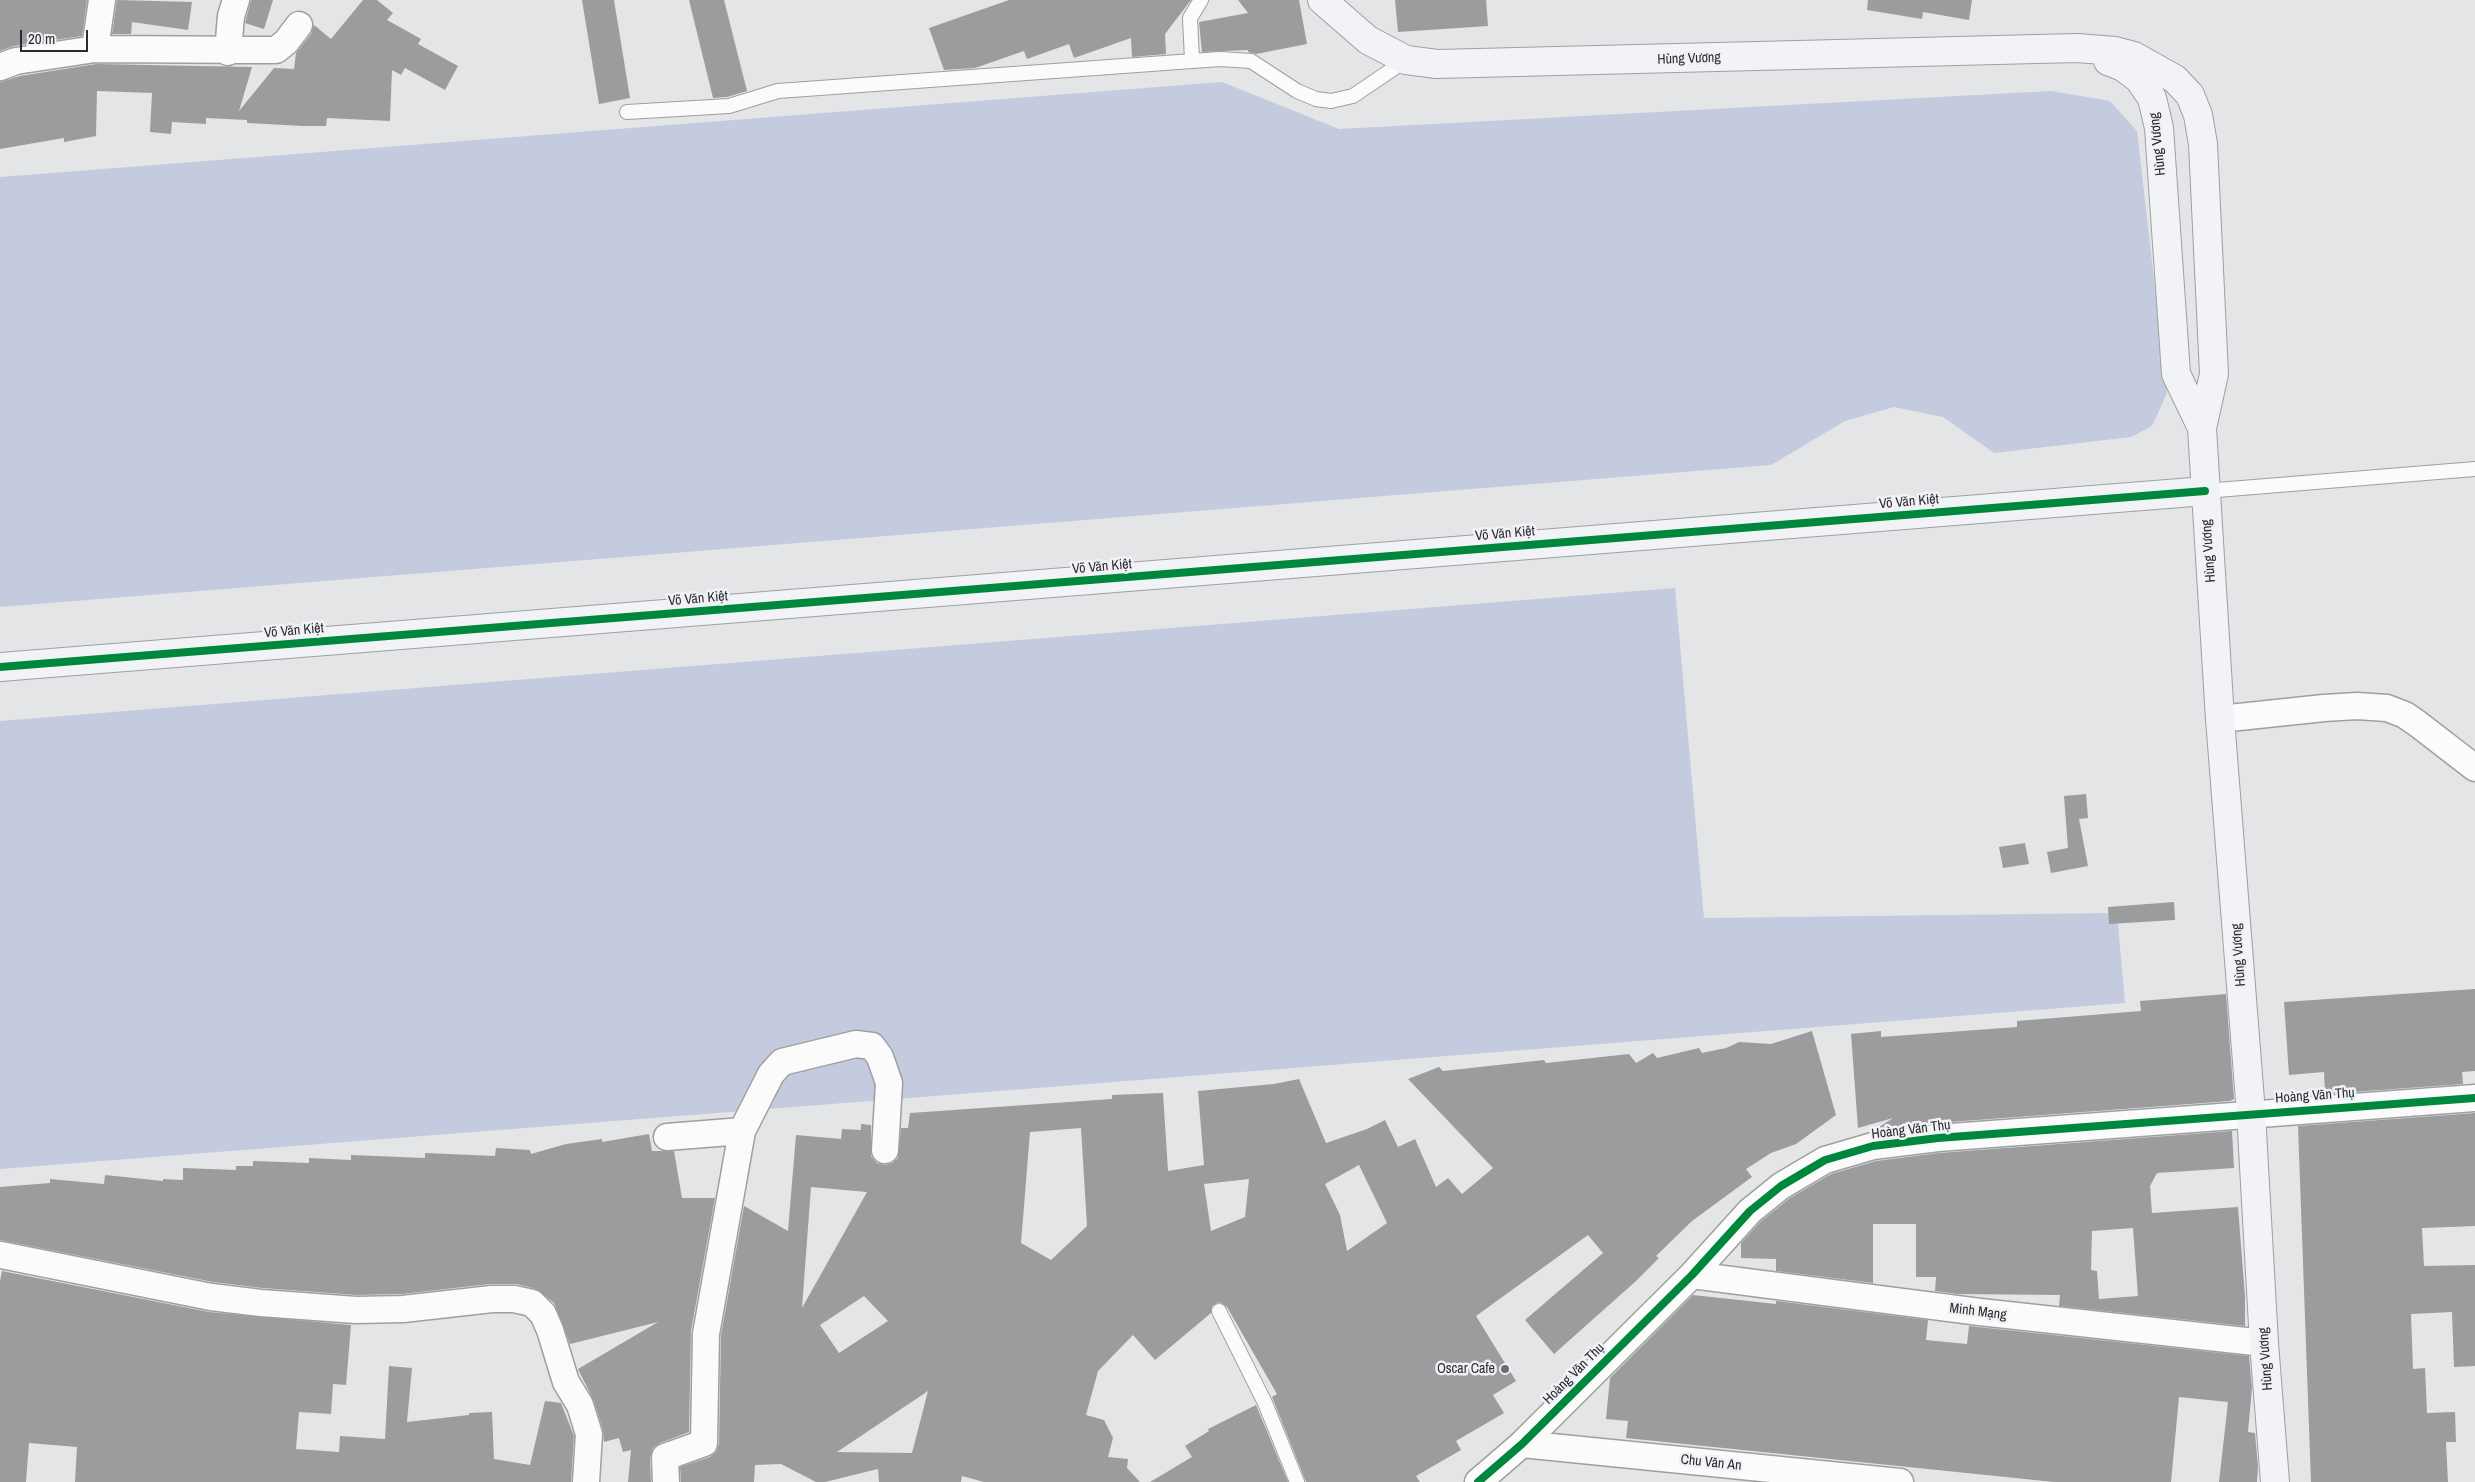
<!DOCTYPE html>
<meta charset="utf-8">
<style>
body{margin:0}
#map{position:relative;width:2475px;height:1482px;overflow:hidden;background:#e4e5e7;font-family:"Archivo Narrow",sans-serif}
canvas{display:block}
.scale{position:absolute;left:20px;top:30px;width:68px;height:22px;box-sizing:border-box;border:2px solid #2b2b2d;border-top:0;padding-left:6px;font-size:15px;line-height:18px;white-space:nowrap;color:#2b2b2d;-webkit-text-stroke:4px #f0f2f6;paint-order:stroke}
</style>
<div id="map">
<canvas width="2475" height="1482"></canvas>
<div class="scale">20 m</div>
</div>
<script>
const c = document.querySelector('canvas').getContext('2d');
c.lineJoin = 'round';
function paint(path, color) {
  c.fillStyle = color;
  c.fill(path, 'evenodd');
}
function toPath(rows) {
  const path = new Path2D();
  for (const r of rows) {
    path.moveTo(r[0], r[1]);
    for (let i = 2; i < r.length; i += 2) path.lineTo(r[i], r[i + 1]);
  }
  return path;
}
function stroke(path, color, width, dash) {
  c.strokeStyle = color;
  c.lineWidth = width;
  c.lineCap = dash ? 'butt' : 'round';
  c.setLineDash(dash || []);
  c.stroke(path);
}
function label(font, color, halo, rows, align = 'center') {
  c.font = font + ' "Archivo Narrow",sans-serif';
  c.lineWidth = 5;
  c.setLineDash([]);
  c.textBaseline = 'middle';
  c.strokeStyle = halo;
  c.fillStyle = color;
  for (const [text, x, y, turn = 0] of rows) {
    c.save();
    c.translate(x, y);
    c.rotate((+turn || 0) * Math.PI / 180);
    c.textAlign = isNaN(turn) ? turn : align;
    if (halo) c.strokeText(text, 0, 0);
    c.fillText(text, 0, 0);
    c.restore();
  }
}
paint(toPath([
 [1222,82,1339,129,2051,91,2110,101,2137,131,2167,393,2152,426,2131,437,1994,453,1943,417,1894,407,1845,421,1771,465,0,607,0,177],
 [1675,588,1704,918,2117,913,2125,1003,0,1169,0,721]
]), '#c4cbde');
paint(toPath([
 [0,0,87,0,82,36,14,46,0,51],
 [117,0,192,2,188,30,132,22,131,34,112,34],
 [251,0,273,0,264,29,245,23],
 [363,0,377,0,393,13,387,20,421,39,418,44,458,66,445,90,405,68,401,75,392,70,390,121,327,118,326,126,303,126,247,123,247,120,206,118,206,124,172,122,171,134,150,132,152,93,97,91,96,136,64,142,64,138,0,149,0,82,20,76,96,64,252,67,239,111,274,68,294,69,296,53,311,34,314,25,331,39],
 [582,0,614,0,630,98,599,104],
 [689,0,724,0,747,91,727,97,713,98],
 [1009,0,1191,0,1165,34,1166,54,1132,57,1131,38,1074,58,1069,44,1027,59,1024,51,975,68,944,70,929,28],
 [1238,0,1299,0,1307,44,1256,54,1248,52,1248,50,1202,52,1199,22,1248,13],
 [1395,0,1486,0,1488,26,1398,32],
 [1868,0,1972,0,1969,20,1923,12,1922,19,1867,10],
 [2086,794,2088,818,2079,819,2088,866,2051,873,2047,852,2068,848,2064,796],
 [2025,843,2029,864,2003,868,1999,847],
 [2174,902,2175,920,2109,924,2108,907],
 [2475,989,2475,1071,2462,1072,2463,1084,2325,1094,2324,1072,2289,1075,2284,1002],
 [2226,994,2234,1099,2230,1101,1937,1123,1873,1131,1893,1118,1858,1128,1851,1034,1881,1031,1881,1037,2017,1027,2017,1021,2141,1011,2140,1001],
 [1812,1031,1836,1115,1796,1144,1771,1153,1746,1169,1752,1177,1692,1221,1656,1256,1659,1258,1636,1281,1554,1354,1525,1320,1603,1253,1588,1235,1476,1316,1516,1381,1493,1395,1504,1413,1456,1441,1461,1450,1416,1476,1420,1482,1306,1482,1272,1397,1277,1394,1227,1307,1219,1302,1212,1306,1211,1313,1155,1360,1133,1335,1098,1371,1086,1415,1104,1420,1113,1438,1108,1457,1128,1459,1127,1468,1140,1482,984,1482,962,1476,961,1482,879,1482,878,1469,825,1482,816,1482,781,1464,755,1465,754,1482,681,1482,680,1467,710,1457,716,1452,719,1444,721,1335,744,1206,788,1231,796,1135,841,1139,842,1129,861,1130,861,1124,871,1125,871,1156,877,1163,885,1165,892,1163,898,1158,901,1128,908,1128,910,1113,1112,1099,1112,1095,1163,1093,1168,1171,1204,1165,1198,1091,1274,1084,1299,1079,1326,1143,1367,1129,1385,1120,1398,1147,1415,1139,1436,1187,1448,1178,1462,1194,1493,1168,1408,1079,1439,1067,1443,1071,1544,1060,1546,1063,1629,1054,1636,1063,1653,1053,1657,1058,1699,1048,1702,1053,1726,1048,1739,1042,1771,1044],
 [1081,1128,1087,1226,1051,1260,1021,1243,1030,1132],
 [1359,1165,1387,1223,1347,1251,1340,1215,1325,1184],
 [1249,1179,1245,1217,1211,1231,1204,1184],
 [811,1187,867,1192,802,1308],
 [864,1296,888,1321,839,1353,820,1325],
 [928,1391,912,1453,837,1452],
 [2475,1113,2475,1226,2422,1228,2424,1266,2475,1265,2475,1366,2454,1367,2452,1312,2411,1314,2413,1369,2425,1368,2427,1413,2455,1412,2456,1442,2446,1442,2448,1482,2311,1482,2298,1126],
 [2232,1131,2234,1168,2157,1173,2150,1186,2152,1213,2238,1207,2245,1297,2245,1326,2059,1306,2060,1295,1958,1294,1935,1291,1936,1277,1916,1277,1916,1224,1873,1224,1873,1283,1776,1271,1776,1259,1741,1258,1741,1243,1760,1222,1790,1198,1831,1174,1876,1161,1939,1153],
 [2133,1228,2138,1296,2099,1299,2097,1271,2091,1270,2092,1231],
 [649,1134,652,1151,674,1151,682,1198,715,1198,691,1331,689,1432,660,1443,653,1448,650,1458,651,1482,628,1482,631,1450,623,1452,619,1438,604,1442,603,1430,594,1401,578,1369,658,1322,570,1344,554,1303,536,1289,517,1284,490,1284,402,1294,356,1295,262,1288,213,1282,0,1240,0,1187,50,1183,50,1179,104,1184,105,1175,163,1181,163,1179,183,1180,183,1168,236,1170,236,1166,253,1166,253,1161,309,1163,309,1158,351,1160,351,1155,425,1158,425,1153,495,1156,496,1148,530,1150,531,1154,566,1144,602,1139,602,1142],
 [2,1271,209,1312,351,1325,346,1385,333,1384,331,1414,299,1412,296,1449,339,1452,340,1436,385,1439,389,1366,412,1368,407,1422,469,1415,469,1413,492,1412,494,1459,530,1465,545,1401,561,1403,574,1436,571,1482,75,1482,77,1447,29,1443,26,1482,0,1482,0,1281],
 [1693,1295,1776,1304,1776,1301,1928,1320,1926,1340,1967,1344,1969,1326,2249,1356,2252,1388,2248,1432,2255,1433,2258,1467,2257,1482,2219,1482,2228,1402,2179,1397,2171,1482,2054,1482,1626,1438,1628,1421,1606,1419,1610,1378],
 [1256,1405,1288,1482,1150,1482,1192,1457,1185,1446,1209,1431,1208,1429]
]), '#9b9c9d');
const lane = toPath([
 [1192,60,1190,18,1201,0],
 [627,112,729,106,778,91,1220,59,1251,61,1297,91,1316,99,1331,101,1353,96,1406,60],
 [2205,491,2475,469],
 [1219,1311,1265,1403,1297,1482]
]);
const street = toPath([
 [95,49,102,0],
 [228,52,231,16,236,0],
 [0,67,16,61,95,49,276,50,286,42,299,25],
 [2220,719,2324,708,2357,706,2387,708,2405,715,2418,724,2475,768],
 [667,1137,742,1131,771,1074,782,1062,856,1044,872,1046,880,1057,889,1083,885,1150],
 [1,1255,211,1297,261,1303,356,1310,403,1309,492,1299,514,1299,532,1303,543,1314,550,1330,566,1382,580,1405,589,1434,586,1482],
 [1692,1275,1980,1312,2264,1343],
 [1522,1444,1900,1482],
 [666,1482,665,1457,704,1443,706,1334,742,1131],
 [1478,1482,1522,1444,1692,1275,1750,1211,1781,1186,1825,1160,1873,1146,1938,1138,2475,1098]
]);
const secondary = toPath([
 [1322,0,1368,40,1406,60,1437,64,2077,48,2115,51,2134,56,2175,79,2190,95,2198,115,2203,144,2214,374,2202,428,2220,719,2251,1113,2264,1343,2275,1482],
 [2108,61,2123,67,2139,79,2152,98,2159,128,2176,374,2202,428],
 [0,667,2205,491]
]);
stroke(lane, '#9e9fa0', 16);
stroke(street, '#9e9fa0', 29);
stroke(secondary, '#9e9fa0', 30);
stroke(lane, '#fbfbfb', 14);
stroke(street, '#fbfbfb', 26);
stroke(secondary, '#f2f3f7', 28);
stroke(toPath([
 [0,667,2205,491],
 [1478,1482,1522,1444,1692,1275,1750,1211,1781,1186,1825,1160,1873,1146,1938,1138,2475,1098]
]), '#00873e', 8);
for (const [x, y, r, color] of [
 [1505,1369,5,"#6c6c6e"]
]) {
  const dot = new Path2D();
  dot.arc(x, y, r, 0, 2 * Math.PI);
  c.fillStyle = color;
  c.fill(dot);
  stroke(dot, '#f0f2f6', 2);
}
label('14px', '#2b2b2d', '#f0f2f6', [
 ["Hùng Vương",1689,59,-2],
 ["Hùng Vương",2158,144,-96],
 ["Võ Văn Kiệt",1909,502,-5],
 ["Võ Văn Kiệt",1505,534,-5],
 ["Hùng Vương",2209,551,-94],
 ["Võ Văn Kiệt",1102,567,-5],
 ["Võ Văn Kiệt",698,599,-5],
 ["Võ Văn Kiệt",294,631,-5],
 ["Hùng Vương",2239,955,-94],
 ["Hoàng Văn Thụ",2315,1096,-4],
 ["Hoàng Văn Thụ",1911,1130,-7],
 ["Minh Mạng",1978,1312,7],
 ["Hùng Vương",2266,1359,-94],
 ["Hoàng Văn Thụ",1574,1374,-45],
 ["Chu Văn An",1711,1463,6]
]);
label('14px', '#2b2b2d', '#f0f2f6', [
 ["Oscar Cafe",1495,1369]
], 'right');
</script>
